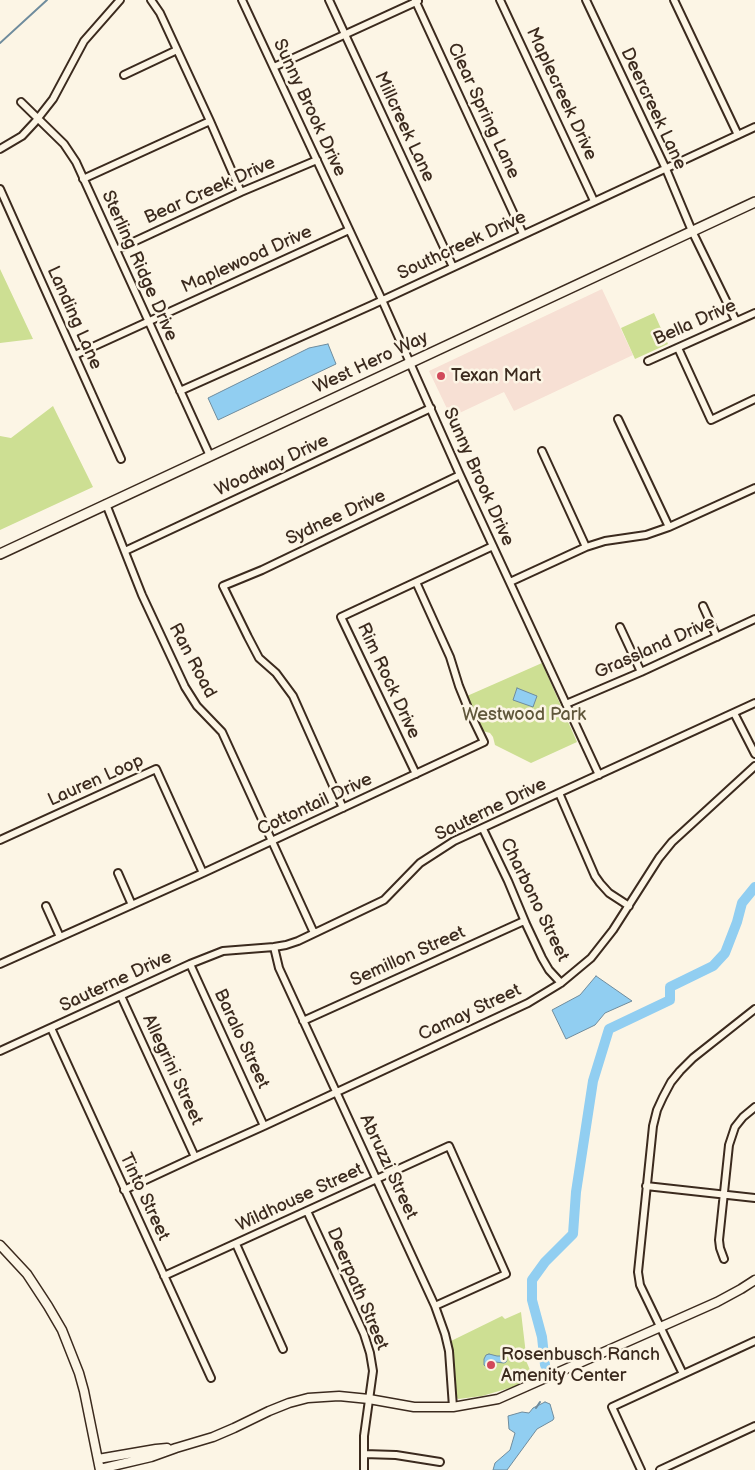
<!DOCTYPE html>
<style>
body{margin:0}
canvas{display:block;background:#fcf5e5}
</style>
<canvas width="755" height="1470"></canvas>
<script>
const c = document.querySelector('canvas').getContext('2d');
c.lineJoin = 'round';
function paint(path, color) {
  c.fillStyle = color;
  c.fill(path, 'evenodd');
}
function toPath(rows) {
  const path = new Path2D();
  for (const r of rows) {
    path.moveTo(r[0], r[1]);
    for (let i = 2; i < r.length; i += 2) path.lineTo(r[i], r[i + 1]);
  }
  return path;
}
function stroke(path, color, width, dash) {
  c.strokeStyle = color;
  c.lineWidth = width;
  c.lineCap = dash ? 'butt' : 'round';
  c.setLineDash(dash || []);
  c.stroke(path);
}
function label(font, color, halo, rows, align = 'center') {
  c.font = font + ' "Balsamiq Sans",sans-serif';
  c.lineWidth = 5;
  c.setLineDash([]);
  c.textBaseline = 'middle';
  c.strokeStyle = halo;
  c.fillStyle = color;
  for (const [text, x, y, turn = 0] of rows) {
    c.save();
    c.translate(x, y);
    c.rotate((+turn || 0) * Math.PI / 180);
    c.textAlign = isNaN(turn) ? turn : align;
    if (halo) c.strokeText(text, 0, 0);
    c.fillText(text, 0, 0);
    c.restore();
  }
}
paint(toPath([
 [602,289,633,355,514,411,504,392,451,417,429,371]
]), '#f7e0d4');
paint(toPath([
 [0,269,33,339,0,343],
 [654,313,668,344,635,359,621,328],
 [53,406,93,487,0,530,0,436,11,438],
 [542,663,577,742,531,763,495,745,493,737,490,733,483,731,467,696],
 [521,1312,527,1363,533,1377,513,1387,482,1396,458,1399,456,1396,451,1341,502,1316,505,1319]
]), '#cddf93');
const water = toPath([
 [328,344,336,364,218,420,208,398,309,348,328,344],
 [517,688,537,696,533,707,513,700,517,688],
 [596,976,632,1001,605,1013,595,1025,566,1039,552,1010,580,995,596,976],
 [489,1354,497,1356,505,1356,507,1360,506,1362,504,1363,495,1362,489,1369,484,1365,484,1359,486,1355,489,1354],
 [545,1402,550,1404,554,1418,553,1420,537,1429,507,1470,493,1470,495,1463,510,1450,515,1433,509,1429,508,1416,522,1412,529,1413,533,1408,545,1402]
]);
paint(water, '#91cef1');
stroke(water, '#6f8c9d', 1);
stroke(toPath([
 [0,43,47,0],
 [536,1408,540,1402]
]), '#6f8c9d', 2);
stroke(toPath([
 [545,1365,542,1337,532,1300,532,1280,545,1262,573,1234,576,1192,593,1081,609,1029,670,1000,670,987,713,966,725,953,737,922,742,903,755,887]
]), '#91cef1', 10);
const minor = toPath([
 [151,0,160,13,210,121,241,192],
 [242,0,382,300,460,475,599,775],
 [329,0,453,267],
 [415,0,523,234],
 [500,0,594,201],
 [586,0,666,169,692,231,736,321],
 [674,0,738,135],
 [274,67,418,1],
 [124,75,177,50],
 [21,102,64,144,76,162,210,456],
 [0,149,22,136,35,122,53,99,84,41,120,0],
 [83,179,210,121],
 [0,189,121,459],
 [116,250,241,192,317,160],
 [678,348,711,420,755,399],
 [75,355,349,230],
 [648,361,755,313],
 [180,391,372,305,755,127],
 [618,419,669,527],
 [542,451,586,547],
 [106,504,142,595,185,687,197,706,222,732,314,933],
 [125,551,431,408],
 [510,582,586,547,605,541,646,535,669,527,755,488],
 [703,606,717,637],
 [620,627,641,672],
 [566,704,641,672,755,619],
 [734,713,755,754],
 [416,774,341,617,493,546],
 [559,793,595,876,600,883,609,893,629,906],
 [343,808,293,696,276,673,259,658,248,637,223,586,262,570,460,475],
 [483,829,508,881,526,924,542,958,549,970,561,983],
 [0,840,156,769,203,873],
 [118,873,132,905],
 [46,906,60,937],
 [274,947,279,968,435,1306,445,1334,449,1351,453,1407],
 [0,964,203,873,484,742,470,713,459,686,450,657,416,582],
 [190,964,264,1126],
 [121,996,195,1157],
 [303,1021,524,921],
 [51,1028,211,1378],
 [0,1051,190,964,223,951,274,947,286,945,298,941,384,900,420,863,454,841,755,703],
 [646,1186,755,1198],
 [124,1190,195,1157,264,1126,528,1003,561,983,591,958,613,930,659,858,672,842,755,766],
 [307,1211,364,1334,370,1353,373,1371,364,1436,364,1470],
 [236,1244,283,1349],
 [724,1259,720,1248,719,1240,729,1145,735,1127,743,1117,755,1107],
 [164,1276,449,1146,506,1274,435,1306],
 [683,1374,640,1285,638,1272,653,1126,657,1110,663,1097,671,1082,680,1071,693,1058,755,1009],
 [364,1454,396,1455,440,1462],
 [641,1470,612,1407,755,1341],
 [660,1470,755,1426]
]);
const tertiary = toPath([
 [0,1245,27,1274,48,1306,62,1330,79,1373,84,1391,100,1470],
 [98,1459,156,1449,167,1448],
 [100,1469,151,1457,176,1448,213,1437,234,1428,269,1411,289,1403,308,1398,339,1396,369,1399,414,1407,453,1407,498,1399,717,1302,741,1289,755,1280]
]);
const secondary = toPath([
 [0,554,755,202]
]);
stroke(minor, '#3b2a1e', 10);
stroke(tertiary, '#3b2a1e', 11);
stroke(secondary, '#3b2a1e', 12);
stroke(minor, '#fcf5e5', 6);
stroke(tertiary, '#fcf5e5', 8);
stroke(secondary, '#fcf5e5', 9);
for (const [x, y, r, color] of [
 [441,376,5,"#d1495b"],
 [491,1365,5,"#d1495b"]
]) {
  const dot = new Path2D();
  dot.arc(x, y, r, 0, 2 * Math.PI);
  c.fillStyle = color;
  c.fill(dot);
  stroke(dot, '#fcf5e5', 2);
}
label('18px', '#3b2a1e', '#fcf5e5', [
 ["Maplecreek Drive",561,94,65],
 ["Sunny Brook Drive",309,108,65],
 ["Deercreek Lane",653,109,65],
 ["Clear Spring Lane",483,111,65],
 ["Millcreek Lane",404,127,65],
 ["Bear Creek Drive",210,191,-24],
 ["Southcreek Drive",462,246,-25],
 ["Maplewood Drive",247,260,-24],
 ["Sterling Ridge Drive",139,266,66],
 ["Landing Lane",74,318,66],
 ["Bella Drive",695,323,-24],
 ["West Hero Way",371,363,-25],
 ["Woodway Drive",272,466,-25],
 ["Sunny Brook Drive",478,477,66],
 ["Sydnee Drive",336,518,-25],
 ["Grassland Drive",655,648,-24],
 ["Ran Road",192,661,62],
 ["Rim Rock Drive",388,681,65],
 ["Lauren Loop",96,781,-24],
 ["Cottontail Drive",315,805,-25],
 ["Sauterne Drive",491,810,-26],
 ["Charbono Street",534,900,64],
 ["Semillon Street",408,957,-24],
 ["Sauterne Drive",116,982,-25],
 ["Camay Street",470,1013,-25],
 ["Baralo Street",241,1039,65],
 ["Allegrini Street",172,1070,65],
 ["Abruzzi Street",388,1167,65],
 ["Tinto Street",144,1197,65],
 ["Wildhouse Street",300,1198,-25],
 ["Deerpath Street",357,1289,67]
]);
label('18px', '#3b2a1e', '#fcf5e5', [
 ["Texan Mart",451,376],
 ["Rosenbusch Ranch",501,1355],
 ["Amenity Center",501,1376]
], 'left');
label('18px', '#60573b', '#fcf5e5', [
 ["Westwood Park",524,715]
]);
</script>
